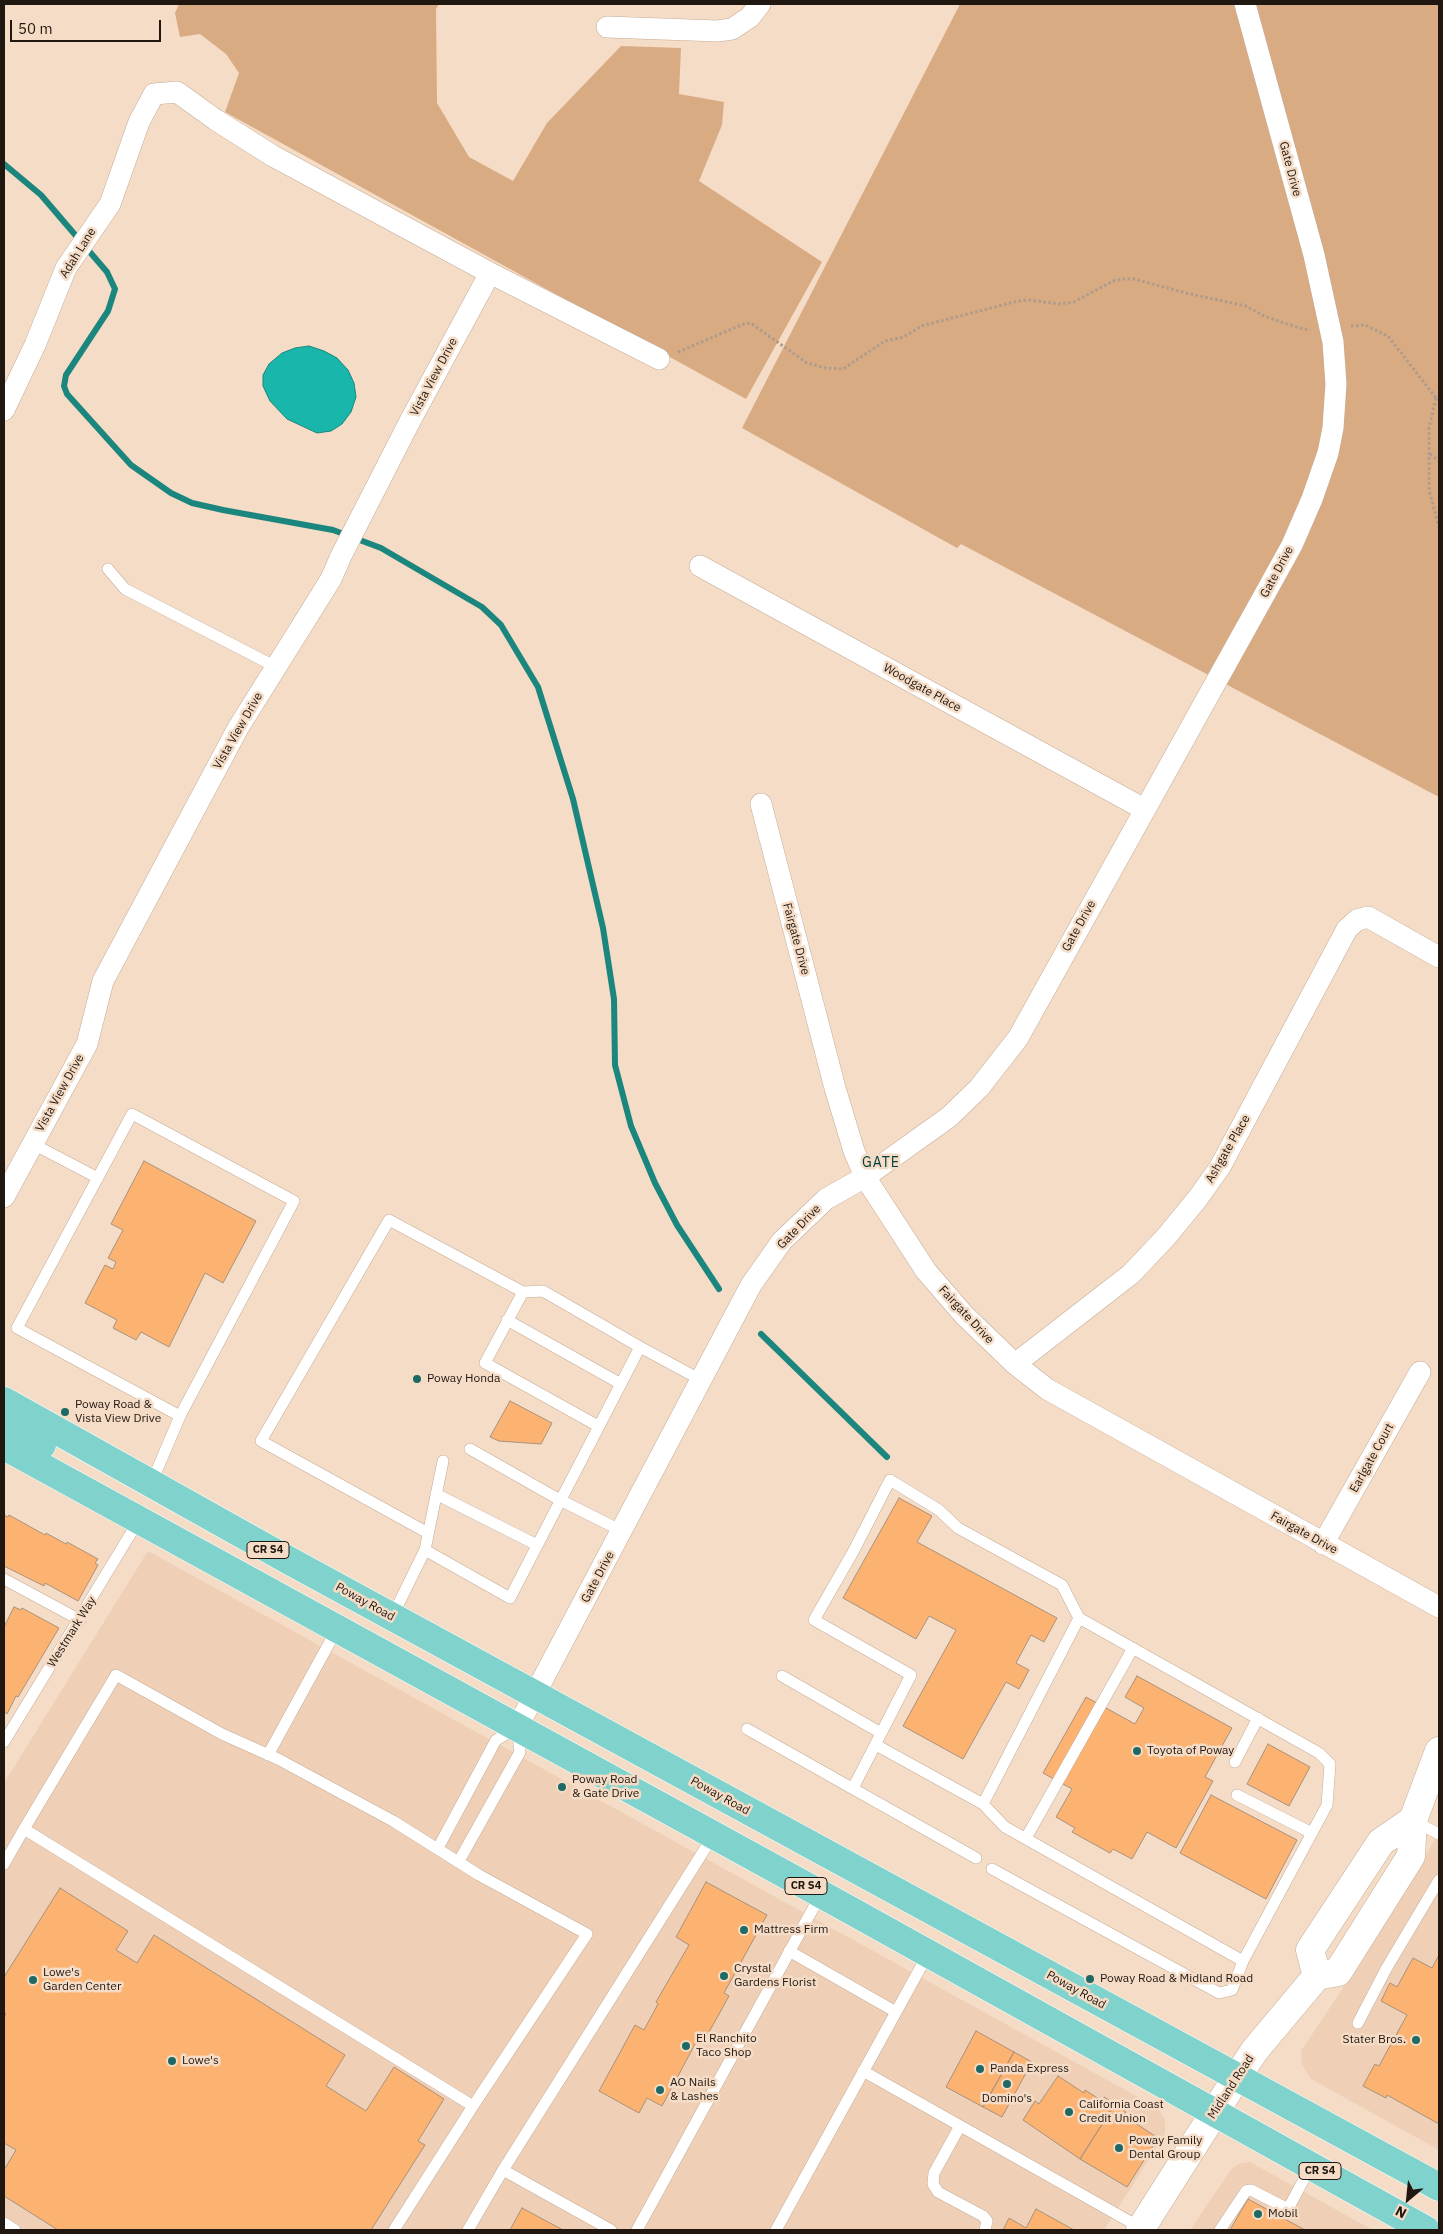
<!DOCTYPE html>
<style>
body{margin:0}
#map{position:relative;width:1443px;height:2234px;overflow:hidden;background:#f5dcc6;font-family:"IBM Plex Sans",sans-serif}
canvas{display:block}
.frame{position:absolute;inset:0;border:5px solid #201710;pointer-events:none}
.north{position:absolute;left:1383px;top:2174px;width:50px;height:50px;-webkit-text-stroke:4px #f5dcc6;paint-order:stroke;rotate:208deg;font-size:14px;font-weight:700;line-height:20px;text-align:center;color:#201710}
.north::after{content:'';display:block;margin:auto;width:18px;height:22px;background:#201710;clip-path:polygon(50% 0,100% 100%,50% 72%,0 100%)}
.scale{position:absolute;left:10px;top:20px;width:151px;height:22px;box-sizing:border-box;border:2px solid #201710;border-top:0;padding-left:6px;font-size:15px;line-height:18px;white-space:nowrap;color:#201710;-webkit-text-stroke:4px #f5dcc6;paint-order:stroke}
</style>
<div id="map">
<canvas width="1443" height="2234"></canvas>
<div class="frame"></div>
<div class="north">N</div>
<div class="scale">50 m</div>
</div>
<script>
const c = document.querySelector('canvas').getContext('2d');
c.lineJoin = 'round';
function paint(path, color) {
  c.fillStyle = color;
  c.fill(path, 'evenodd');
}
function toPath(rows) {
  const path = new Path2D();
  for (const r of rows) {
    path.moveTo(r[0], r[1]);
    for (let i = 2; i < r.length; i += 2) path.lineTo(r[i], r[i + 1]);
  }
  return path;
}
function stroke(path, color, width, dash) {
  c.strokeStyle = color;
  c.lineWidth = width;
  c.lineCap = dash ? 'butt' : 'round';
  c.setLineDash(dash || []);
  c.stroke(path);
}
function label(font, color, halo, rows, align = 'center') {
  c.font = font + ' "IBM Plex Sans",sans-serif';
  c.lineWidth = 5;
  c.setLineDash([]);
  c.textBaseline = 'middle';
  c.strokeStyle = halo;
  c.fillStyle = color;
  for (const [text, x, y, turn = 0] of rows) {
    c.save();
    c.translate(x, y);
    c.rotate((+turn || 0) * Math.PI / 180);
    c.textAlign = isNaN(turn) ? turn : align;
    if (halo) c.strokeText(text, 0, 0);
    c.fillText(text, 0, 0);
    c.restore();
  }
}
paint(toPath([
 [148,1551,1158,2108,1165,2120,1165,2134,1104,2230,4,2230,4,1783],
 [1439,1833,1439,2150,1311,2079,1302,2065,1301,2051,1368,1950],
 [1250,2162,1373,2230,1190,2230,1230,2171,1238,2164]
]), '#efd0b6');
paint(toPath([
 [179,4,439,4,436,9,437,103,469,157,513,181,547,123,621,46,681,48,679,94,724,102,722,125,699,181,822,262,746,399,225,112,239,73,226,54,200,34,180,37,175,13],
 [960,4,1439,4,1439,797,961,544,957,548,742,428]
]), '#d8ab83');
const water = toPath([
 [309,346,324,351,337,358,348,370,354,383,356,397,351,412,342,424,331,431,317,433,287,419,270,401,263,386,263,375,269,364,282,353,295,348,309,346]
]);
paint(water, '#19b6ac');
stroke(water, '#1b867d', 1);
stroke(toPath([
 [4,164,41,195,107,272,115,289,108,311,66,375,64,386,67,394,131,465,171,493,192,503,223,510,333,530,381,548,482,607,501,625,538,687,573,799,603,928,614,999,615,1065,631,1126,655,1183,677,1225,719,1289],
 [761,1334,887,1457]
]), '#1b867d', 6);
const building = toPath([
 [144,1161,256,1221,223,1283,205,1273,169,1347,141,1332,136,1340,113,1328,117,1320,85,1303,105,1265,113,1269,116,1262,108,1258,123,1230,111,1224,144,1161],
 [510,1401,552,1423,541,1444,499,1441,490,1437,510,1401],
 [899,1498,932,1516,917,1542,1057,1618,1044,1642,1031,1635,1016,1663,1029,1670,1019,1689,1006,1682,963,1759,903,1726,956,1630,929,1616,916,1639,843,1598,899,1498],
 [4,1515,8,1517,9,1515,45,1535,46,1533,66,1544,67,1542,98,1559,95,1563,98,1565,78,1601,45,1583,44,1586,4,1566,4,1515],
 [14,1607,21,1610,22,1608,59,1628,18,1697,16,1696,7,1714,5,1712,4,1715,4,1627,14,1607],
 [1137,1676,1232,1728,1205,1777,1213,1781,1176,1848,1147,1832,1132,1859,1113,1849,1110,1853,1072,1832,1075,1828,1056,1817,1072,1789,1043,1773,1086,1697,1135,1724,1144,1708,1125,1697,1137,1676],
 [1268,1744,1310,1767,1289,1806,1247,1784,1268,1744],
 [1211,1795,1297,1840,1266,1899,1180,1853,1211,1795],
 [706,1882,767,1915,724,1993,729,1996,708,2034,702,2031,662,2106,647,2098,639,2113,599,2091,635,2025,644,2030,658,2004,656,2002,689,1945,676,1937,706,1882],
 [60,1888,128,1931,116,1950,137,1963,154,1935,345,2055,326,2086,366,2111,394,2067,444,2099,418,2141,425,2145,371,2230,58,2230,4,2196,4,2170,16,2150,4,2143,4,2017,6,2014,4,2012,4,1977,60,1888],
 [1439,1955,1439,2124,1387,2095,1386,2098,1363,2086,1375,2064,1379,2066,1407,2015,1381,2001,1390,1983,1397,1987,1413,1958,1432,1968,1439,1955],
 [976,2031,1014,2052,983,2107,946,2087,976,2031],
 [1014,2052,1032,2062,1002,2117,983,2107,1014,2052],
 [1058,2076,1084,2093,1085,2090,1102,2101,1104,2097,1115,2104,1080,2159,1023,2120,1035,2101,1039,2104,1058,2076],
 [1115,2104,1126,2112,1123,2115,1158,2138,1127,2187,1080,2159,1115,2104],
 [1248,2199,1305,2230,1230,2230,1248,2199],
 [522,2208,563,2230,510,2230,522,2208],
 [1036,2209,1074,2230,1003,2230,1009,2218,1026,2228,1036,2209]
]);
paint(building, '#fcb371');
stroke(building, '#a8917c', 1);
const service = toPath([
 [108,569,125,589,276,667],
 [33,1144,98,1178],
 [523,1292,485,1363,598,1426],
 [507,1320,621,1384],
 [470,1449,560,1500,622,1531],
 [151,1484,180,1416,294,1201,132,1114,17,1328,180,1416],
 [436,1494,537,1545],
 [428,1533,261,1441,389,1220,523,1292,543,1291,640,1347],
 [425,1550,510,1598,640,1347,701,1380],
 [4,1579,80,1620],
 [392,1617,425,1550,443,1461],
 [782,1676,881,1733],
 [747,1729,976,1858],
 [4,1742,139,1520],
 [876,1745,983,1804,1079,1618,1319,1753,1330,1764,1327,1805,1243,1961,1005,1827,983,1804],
 [268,1755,337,1629],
 [1235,1762,1258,1718],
 [853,1788,911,1675,814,1620,853,1552,890,1480,939,1510,958,1528,1062,1585,1079,1618],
 [1237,1795,1312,1833],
 [1414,1821,1439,1834],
 [1026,1838,1133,1648],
 [438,1848,496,1740,517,1728,520,1752,459,1861],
 [4,1864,24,1829,116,1675,222,1734,278,1759,393,1821,479,1875,587,1934,473,2106,24,1829],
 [992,1869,1219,1993,1232,1990,1243,1961],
 [789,1951,896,2012],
 [1358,2023,1386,1969,1439,1880],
 [863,2071,1143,2229],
 [960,2126,934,2173,933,2184,938,2192,983,2216,987,2221,985,2230],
 [4,2223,15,2230],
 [394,2230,473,2106],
 [468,2230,503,2170],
 [611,2230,503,2170,713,1836],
 [637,2230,821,1894],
 [776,2230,928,1954],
 [1220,2230,1246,2191,1251,2190,1288,2209,1311,2166]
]);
const minor = toPath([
 [607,27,717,31,732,29,750,17,760,4],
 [4,410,35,345,66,268,110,204,139,122,154,94,177,92,216,120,273,156,490,273,659,359],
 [700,566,1144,809],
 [761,804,835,1088,854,1151,865,1177,926,1271,964,1315,1015,1364,1047,1389,1439,1607],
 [4,1197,87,1044,103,981,238,728,331,579,341,556,410,421,490,273],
 [1015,1364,1131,1274,1166,1237,1198,1198,1220,1167,1347,929,1357,920,1368,917,1439,957],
 [1323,1544,1420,1372],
 [517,1728,751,1285,782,1241,826,1199,865,1177,949,1117,979,1088,1018,1038,1266,592,1292,545,1312,499,1328,453,1333,428,1336,384,1333,342,1314,255,1245,4]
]);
const tertiary = toPath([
 [1317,1976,1310,1950,1381,1842,1413,1820],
 [1237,2077,1255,2050,1317,1976,1338,1972,1411,1856,1413,1820,1439,1751]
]);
const secondary = toPath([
 [1140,2230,1237,2077]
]);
const primary = toPath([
 [4,1401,288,1560,1439,2187],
 [4,1424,42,1445],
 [4,1446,821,1894,1426,2230]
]);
stroke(service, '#c4ab97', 12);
stroke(minor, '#c4ab97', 22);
stroke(tertiary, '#c4ab97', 29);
stroke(secondary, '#c4ab97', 29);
stroke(primary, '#fff', 29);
stroke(toPath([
 [1351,326,1365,325,1388,336,1436,398,1439,400],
 [678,352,746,323,752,324,807,363,826,368,843,369,885,341,904,337,921,326,1018,301,1029,300,1059,304,1074,302,1113,281,1122,279,1134,279,1186,293,1246,306,1264,316,1299,328,1310,330],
 [1436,398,1429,428,1429,490,1439,527],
 [1430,454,1439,461]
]), '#af9b8a', 3, [2.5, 2.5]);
stroke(service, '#fff', 11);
stroke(minor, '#fff', 21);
stroke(tertiary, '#fff', 28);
stroke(secondary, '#fff', 28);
stroke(primary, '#80d2cc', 28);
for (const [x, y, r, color] of [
 [417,1379,5,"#1e6963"],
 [65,1412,5,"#1e6963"],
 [1137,1751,5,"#1e6963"],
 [562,1787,5,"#1e6963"],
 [744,1930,5,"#1e6963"],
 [724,1976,5,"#1e6963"],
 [1090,1979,5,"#1e6963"],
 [33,1980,5,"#1e6963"],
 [1416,2040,5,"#1e6963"],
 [686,2046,5,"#1e6963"],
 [172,2061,5,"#1e6963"],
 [980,2069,5,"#1e6963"],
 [1007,2084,5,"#1e6963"],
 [660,2090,5,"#1e6963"],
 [1069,2112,5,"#1e6963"],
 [1119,2148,5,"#1e6963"],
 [1258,2214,5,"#1e6963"]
]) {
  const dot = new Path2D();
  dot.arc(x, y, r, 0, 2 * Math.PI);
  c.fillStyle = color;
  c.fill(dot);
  stroke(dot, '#f5dcc6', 2);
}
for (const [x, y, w] of [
 [268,1550,42],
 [806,1886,42],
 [1320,2171,42]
]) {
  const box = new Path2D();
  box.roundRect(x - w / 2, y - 8.5, w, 17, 4);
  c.fillStyle = '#f5dcc6';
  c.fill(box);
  stroke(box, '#201710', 1);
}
label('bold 11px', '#201710', null, [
 ["CR S4",268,1550],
 ["CR S4",806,1886],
 ["CR S4",1320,2171]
]);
label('12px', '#201710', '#f5dcc6', [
 ["Gate Drive",1290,169,75],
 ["Adah Lane",78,253,-58],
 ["Vista View Drive",434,377,-62],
 ["Gate Drive",1277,572,-62],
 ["Woodgate Place",922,688,29],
 ["Vista View Drive",238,731,-60],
 ["Gate Drive",1079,926,-61],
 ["Fairgate Drive",796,939,75],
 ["Vista View Drive",60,1093,-61],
 ["Ashgate Place",1228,1149,-60],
 ["Gate Drive",799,1227,-46],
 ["Fairgate Drive",966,1315,47],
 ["Earlgate Court",1372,1458,-61],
 ["Fairgate Drive",1304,1533,29],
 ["Gate Drive",598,1577,-62],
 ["Poway Road",365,1602,29],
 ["Westmark Way",72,1632,-58],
 ["Poway Road",720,1796,29],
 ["Poway Road",1076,1990,29],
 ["Midland Road",1231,2087,-57]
]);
label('12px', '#201710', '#f5dcc6', [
 ["Poway Honda",427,1379],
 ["Poway Road &",75,1405],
 ["Vista View Drive",75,1419],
 ["Toyota of Poway",1147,1751],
 ["Poway Road",572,1780],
 ["& Gate Drive",572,1794],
 ["Mattress Firm",754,1930],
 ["Crystal",734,1969],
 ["Gardens Florist",734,1983],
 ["Lowe's",43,1973],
 ["Garden Center",43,1987],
 ["Poway Road & Midland Road",1100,1979],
 ["El Ranchito",696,2039],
 ["Taco Shop",696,2053],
 ["Stater Bros.",1406,2040,"right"],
 ["Lowe's",182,2061],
 ["Panda Express",990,2069],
 ["AO Nails",670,2083],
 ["& Lashes",670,2097],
 ["Domino's",1007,2099,"center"],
 ["California Coast",1079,2105],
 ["Credit Union",1079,2119],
 ["Poway Family",1129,2141],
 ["Dental Group",1129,2155],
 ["Mobil",1268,2214]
], 'left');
c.letterSpacing = '1px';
label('14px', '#00413d', '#f5dcc6', [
 ["GATE",881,1163]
]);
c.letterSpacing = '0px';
</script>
